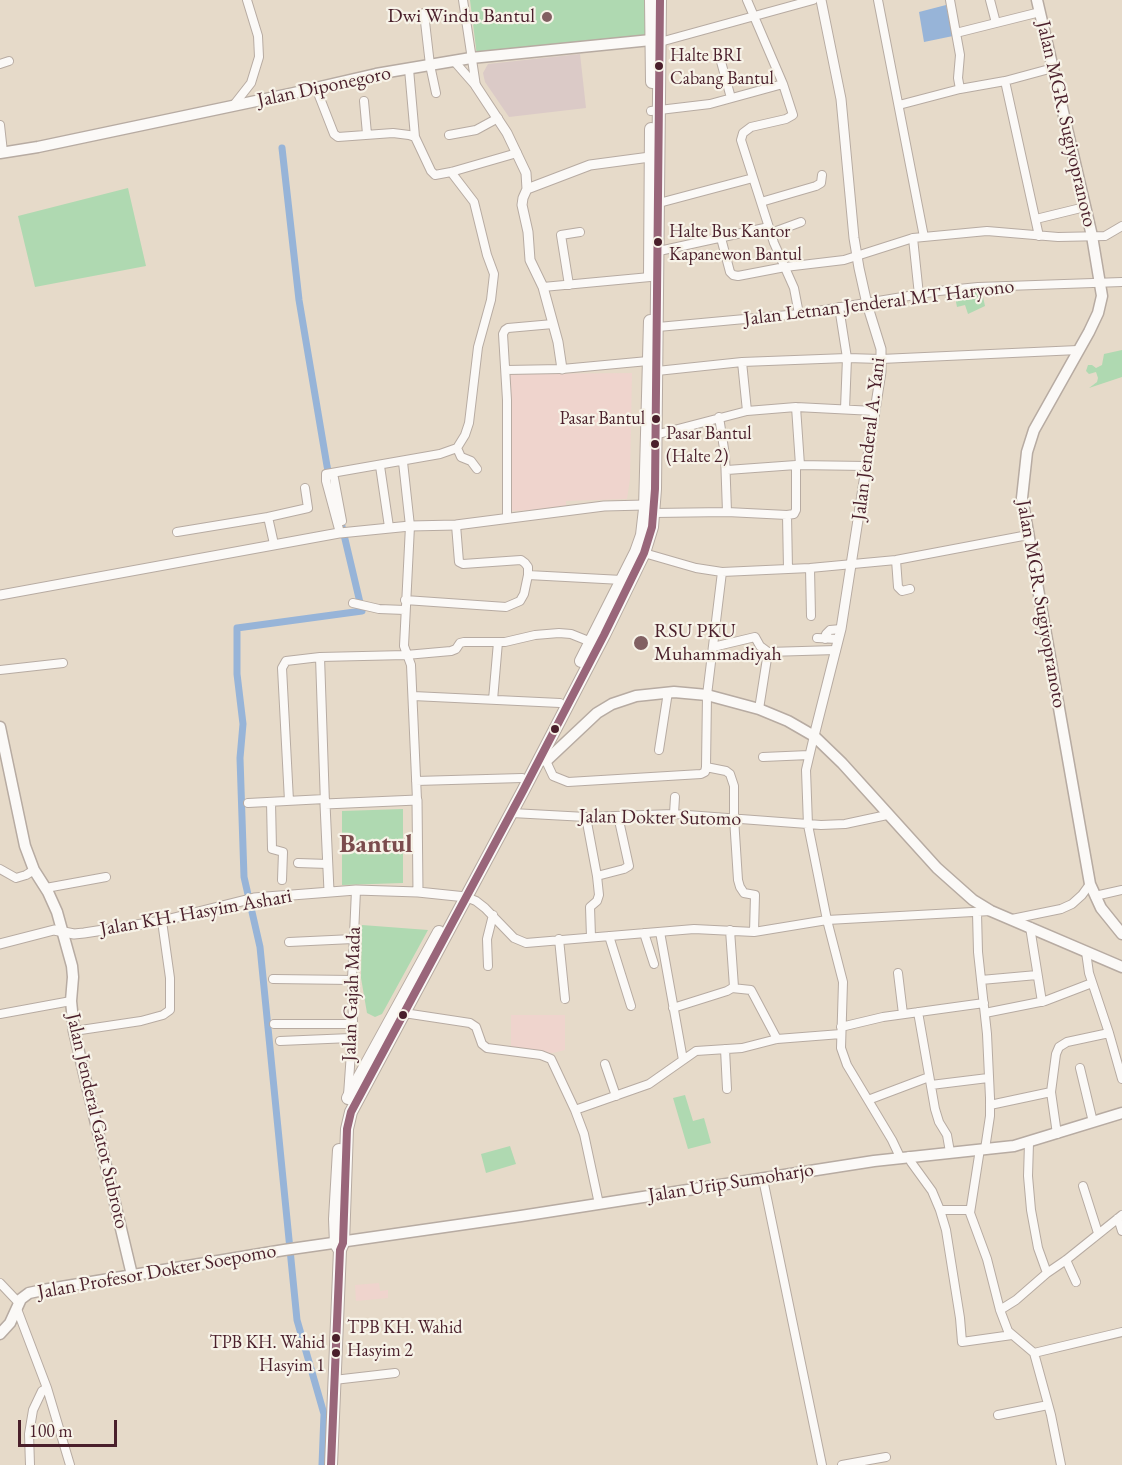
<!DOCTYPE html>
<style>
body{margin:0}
#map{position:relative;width:1122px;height:1465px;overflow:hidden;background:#e6dac9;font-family:"EB Garamond",serif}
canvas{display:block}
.scale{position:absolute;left:18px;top:1420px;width:99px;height:27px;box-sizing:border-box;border:3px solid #4a1f2b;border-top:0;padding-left:8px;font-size:18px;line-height:21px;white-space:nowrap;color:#4a1f2b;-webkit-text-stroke:4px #f7f3e8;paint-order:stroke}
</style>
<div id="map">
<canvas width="1122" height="1465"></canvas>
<div class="scale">100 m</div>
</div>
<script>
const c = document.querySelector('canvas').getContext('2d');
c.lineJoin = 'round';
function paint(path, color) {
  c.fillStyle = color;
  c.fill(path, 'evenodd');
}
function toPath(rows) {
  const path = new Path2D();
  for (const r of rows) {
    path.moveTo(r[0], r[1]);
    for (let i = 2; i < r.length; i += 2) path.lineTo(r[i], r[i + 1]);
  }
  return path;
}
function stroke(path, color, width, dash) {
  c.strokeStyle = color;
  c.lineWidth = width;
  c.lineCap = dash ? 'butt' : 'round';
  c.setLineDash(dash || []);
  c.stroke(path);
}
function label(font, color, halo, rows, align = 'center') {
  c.font = font + ' "EB Garamond",serif';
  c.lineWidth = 4.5;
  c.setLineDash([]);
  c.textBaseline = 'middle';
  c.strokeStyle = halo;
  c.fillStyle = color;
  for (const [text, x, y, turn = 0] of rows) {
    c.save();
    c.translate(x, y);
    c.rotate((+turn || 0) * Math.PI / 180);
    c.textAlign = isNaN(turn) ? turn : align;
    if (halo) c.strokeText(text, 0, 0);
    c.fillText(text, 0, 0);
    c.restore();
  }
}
paint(toPath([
 [632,373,630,479,627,499,566,501,566,509,510,511,508,374],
 [511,1015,565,1015,565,1050,553,1053,511,1052],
 [379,1283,380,1291,388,1290,388,1298,356,1301,355,1285]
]), '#efd4cd');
paint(toPath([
 [580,54,586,108,509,117,485,82,483,73,488,64]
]), '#dbcac7');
paint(toPath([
 [470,0,648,0,650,39,477,56],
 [128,188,146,266,35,287,18,216],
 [981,288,985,306,968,314,965,305,957,307,954,292],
 [1122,350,1122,377,1089,388,1097,382,1098,378,1096,372,1089,374,1086,371,1088,365,1092,365,1096,368,1102,365,1104,354],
 [403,809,403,883,342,885,342,811],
 [362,925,428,930,382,1014,375,1017,367,1013,361,978],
 [685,1095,693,1121,704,1118,711,1143,688,1149,673,1098],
 [510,1146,516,1164,486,1173,481,1154]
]), '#afd9b1');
paint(toPath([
 [946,5,953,36,924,42,919,12]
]), '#97b4d8');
stroke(toPath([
 [282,148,299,300,327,466,333,493],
 [322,1465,324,1414,297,1320,260,947,244,877,240,758,243,724,237,674,237,628,362,611,340,518]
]), '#97b4d8', 7);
const minor = toPath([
 [463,0,476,86],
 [747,0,783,84,793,115,786,119,751,127,743,133,741,140,774,243,794,288,799,314],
 [878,0,924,237],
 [950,0,960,55,958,78,960,89],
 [990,0,996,23],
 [424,13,430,65,436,93],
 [956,33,1040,12],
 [660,42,813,0],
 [720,58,731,98],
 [454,61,475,85],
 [0,64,9,61],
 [409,69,415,137],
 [1005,81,1039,236],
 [316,88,334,134,338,137,393,133,409,135,415,137,431,171,435,175,451,172,517,153],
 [364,101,367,134],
 [899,105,960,89,1005,81,1053,68],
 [233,106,251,83,259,57,258,36,247,0],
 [651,111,710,104,783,84],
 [0,125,3,152],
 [449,135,476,130,498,118],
 [761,202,816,186,821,183,822,175],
 [659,203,753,178],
 [1036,219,1085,207],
 [771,233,801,222],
 [721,238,730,272,733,275,738,276,785,267,844,260,913,238,987,231,1058,237,1105,236,1122,226],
 [913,238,919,295],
 [659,251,769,227],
 [569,285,561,235,580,232],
 [543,287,650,277],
 [839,307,847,358,845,409],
 [658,327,799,314,939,291,978,287,1122,282],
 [742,362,747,411],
 [506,370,562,369,648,361],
 [657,371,742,362,847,358,881,359,1078,350],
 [796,407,800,465],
 [719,417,725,455,727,512],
 [651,436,747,411,796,407,874,411],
 [457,448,461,457,471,461,477,469],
 [403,462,410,526,404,646,411,665,417,800],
 [380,466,389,527],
 [727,470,796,465,866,466],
 [333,473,342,521],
 [654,513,727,512,787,515],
 [268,517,308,508,305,488],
 [507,518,507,400,503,334,505,330,508,328,553,324],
 [177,532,268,517,274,544],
 [340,533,326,481,326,474,440,454,457,448,465,435,469,423,478,347,491,300,494,274,487,255,474,202,451,172],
 [644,553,696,568,722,572,810,568,896,560,1028,535],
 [896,560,898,587,902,591,910,589],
 [810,568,811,616],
 [788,569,787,515,794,514,796,510,796,465],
 [722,572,707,695,706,767,726,771,730,774,734,786,734,818,738,880,740,887,744,893,755,895,754,932],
 [528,575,622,580],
 [405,600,506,607,520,601,524,594,528,575,528,567,525,563,521,560,463,564,459,562,456,525],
 [353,603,379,609,405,610],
 [817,638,838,639],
 [825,639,826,634,830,630,841,629],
 [713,647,755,637,760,646,768,652,836,650],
 [320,657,325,804],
 [0,670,63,663],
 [413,696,560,703],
 [493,700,498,642],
 [759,709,768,652],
 [814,736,806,770,808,825,827,920,843,982,841,1048,847,1065,892,1140,900,1157],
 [659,750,668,692],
 [763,757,809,755],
 [546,761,553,776,568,782,701,774,705,772,706,767],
 [416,781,522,778],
 [289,801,282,668,286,661,320,657,406,655,451,651,456,649,460,643,464,642,505,642,535,635,559,633,571,634,591,642],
 [271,802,272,849,283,852,282,880],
 [248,803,325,799],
 [512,813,586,817,674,814,821,825,845,824,887,815],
 [674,814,675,797],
 [586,817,597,876,599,895,597,901,590,907,591,937],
 [298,863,328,864],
 [0,869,16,878,26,875,34,870],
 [597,876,624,869,629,866,618,816],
 [46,888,106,877],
 [1095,896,1122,890],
 [466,897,476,901,485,908,514,938,526,943,694,929,754,932,827,920,991,911],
 [977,913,978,952,987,1034,990,1098,990,1116,985,1149],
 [1012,919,1061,909,1072,904,1082,895,1090,884],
 [1030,927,1042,1002],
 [660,932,683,1060],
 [644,933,654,964],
 [609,936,631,1006],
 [559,939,565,999],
 [289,942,353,939],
 [1086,952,1089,973,1109,1033,1122,1079],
 [488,966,487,939,493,915],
 [898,973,903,1014],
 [273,979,352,980],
 [981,980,1037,975],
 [732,988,751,990,777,1039],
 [673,1008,727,991,734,987,730,930],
 [918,1012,935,1109,939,1122,947,1135,950,1152],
 [404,1013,470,1023,476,1027,482,1044,487,1048,541,1055,551,1059,575,1110,584,1134,599,1204],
 [985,1013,1045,1001,1092,983],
 [0,1014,71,1001],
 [274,1024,353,1024],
 [841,1027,883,1017,984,1003],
 [74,1031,141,1021,163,1015,170,1010,170,978,162,921],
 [280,1041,351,1038],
 [725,1049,727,1089],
 [605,1064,616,1096],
 [1080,1068,1093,1122],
 [931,1085,988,1078],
 [348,1095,353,1024,352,980,356,890],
 [868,1100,929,1077],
 [990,1105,1051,1092],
 [575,1110,649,1084,696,1051,742,1048,777,1039,841,1034],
 [1057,1134,1051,1092,1056,1054,1059,1047,1067,1042,1109,1033],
 [1029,1143,1028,1176,1031,1210,1038,1248,1047,1273],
 [980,1149,970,1213,987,1259,1000,1310,1008,1331,1034,1353,1122,1332],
 [909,1156,911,1162,932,1191,940,1210,946,1230,960,1318,962,1342,1012,1335],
 [763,1179,822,1465],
 [1083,1186,1098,1233],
 [940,1210,970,1210],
 [1118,1218,1122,1231],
 [1066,1260,1076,1282],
 [0,1283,19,1303],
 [17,1309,47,1388,70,1465],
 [1000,1310,1016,1300,1047,1273,1066,1260,1122,1215],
 [1034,1353,1051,1415,1061,1465],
 [334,1380,395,1373],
 [998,1415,1048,1405],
 [30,1465,29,1434,33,1410,42,1391,47,1388],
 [842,1465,886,1457]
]);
const tertiary = toPath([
 [476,86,507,133,526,173,527,189,523,198,522,205,528,232,530,260,543,287,558,342,562,369],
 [527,189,590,165,650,157],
 [340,533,410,526,456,525,604,506,645,505],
 [0,595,339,533],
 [814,736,841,629,881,372,881,349,867,304,859,268,854,238,841,99,821,0],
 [329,891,325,804,417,800,418,892],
 [0,944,54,930,74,934,84,933,162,921,254,898,356,890,418,892,466,897]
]);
const secondary = toPath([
 [1037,0,1092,236,1102,296,1098,313,1089,332,1034,430,1027,452,1022,498,1090,884,1101,908,1122,934],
 [0,153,38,147,294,93,376,74,471,58,651,40],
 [0,727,25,846,34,870,48,892,57,912,72,966,73,977,71,1001,74,1031,132,1275],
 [540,758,546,761,597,713,612,704,636,696,674,692,707,695,759,709,788,721,814,736,842,763,937,868,973,900,991,911,1122,967],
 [0,1334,10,1323,21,1299,29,1293,43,1290,284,1250,521,1216,874,1161,1014,1146,1122,1113]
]);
const primary = toPath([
 [651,0,652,82],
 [650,274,651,129],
 [581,661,636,552,642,535,645,509,650,321],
 [348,1098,439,932],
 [339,1150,335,1219,336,1244,339,1249],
 [331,1465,340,1250,343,1243,347,1129,351,1112,523,791,604,635,644,553,652,527,655,489,660,0]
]);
stroke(minor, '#b7aba2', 10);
stroke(tertiary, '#b7aba2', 11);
stroke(secondary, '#b7aba2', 13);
stroke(primary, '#b7aba2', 14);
stroke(minor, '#fbf9f7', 8);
stroke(tertiary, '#fbf9f7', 9);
stroke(secondary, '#fbf9f7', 10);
stroke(primary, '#fbf9f7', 12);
stroke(toPath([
 [331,1465,340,1250,343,1243,347,1129,351,1112,523,791,604,635,644,553,652,527,655,489,660,0]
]), '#99667a', 8);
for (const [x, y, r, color] of [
 [547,17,6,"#816062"],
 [659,66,5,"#4a1f2b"],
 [658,242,5,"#4a1f2b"],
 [656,419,5,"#4a1f2b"],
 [655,444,5,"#4a1f2b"],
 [641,643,8,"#816062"],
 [555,729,5,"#4a1f2b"],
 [403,1015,5,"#4a1f2b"],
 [336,1338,5,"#4a1f2b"],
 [336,1353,5,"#4a1f2b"]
]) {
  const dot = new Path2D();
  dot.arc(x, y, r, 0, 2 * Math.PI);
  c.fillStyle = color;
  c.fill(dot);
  stroke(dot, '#f7f3e8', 2);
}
label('18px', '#4a1f2b', '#f7f3e8', [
 ["Halte BRI",670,56],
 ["Cabang Bantul",670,79],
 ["Halte Bus Kantor",669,232],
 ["Kapanewon Bantul",669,255],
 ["Pasar Bantul",645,419,"right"],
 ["Pasar Bantul",666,434],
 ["(Halte 2)",666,457],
 ["TPB KH. Wahid",347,1328],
 ["Hasyim 2",347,1351],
 ["TPB KH. Wahid",325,1343,"right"],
 ["Hasyim 1",325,1366,"right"]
], 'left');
label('20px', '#4a1f2b', '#f7f3e8', [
 ["Dwi Windu Bantul",535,17],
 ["RSU PKU",654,632,"left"],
 ["Muhammadiyah",654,655,"left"]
], 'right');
label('20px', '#4a1f2b', '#f7f3e8', [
 ["Jalan Diponegoro",324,87,-12],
 ["Jalan MGR. Sugiyopranoto",1066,124,77],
 ["Jalan Letnan Jenderal MT Haryono",879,303,-7],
 ["Jalan Jenderal A. Yani",869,439,-83],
 ["Jalan MGR. Sugiyopranoto",1041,604,80],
 ["Jalan Dokter Sutomo",660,818,1],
 ["Jalan KH. Hasyim Ashari",196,913,-10],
 ["Jalan Gajah Mada",352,994,-88],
 ["Jalan Jenderal Gatot Subroto",97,1121,77],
 ["Jalan Urip Sumoharjo",731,1183,-9],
 ["Jalan Profesor Dokter Soepomo",157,1272,-10]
]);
label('bold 26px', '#7b4c4d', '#f7f3e8', [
 ["Bantul",376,845]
]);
</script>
